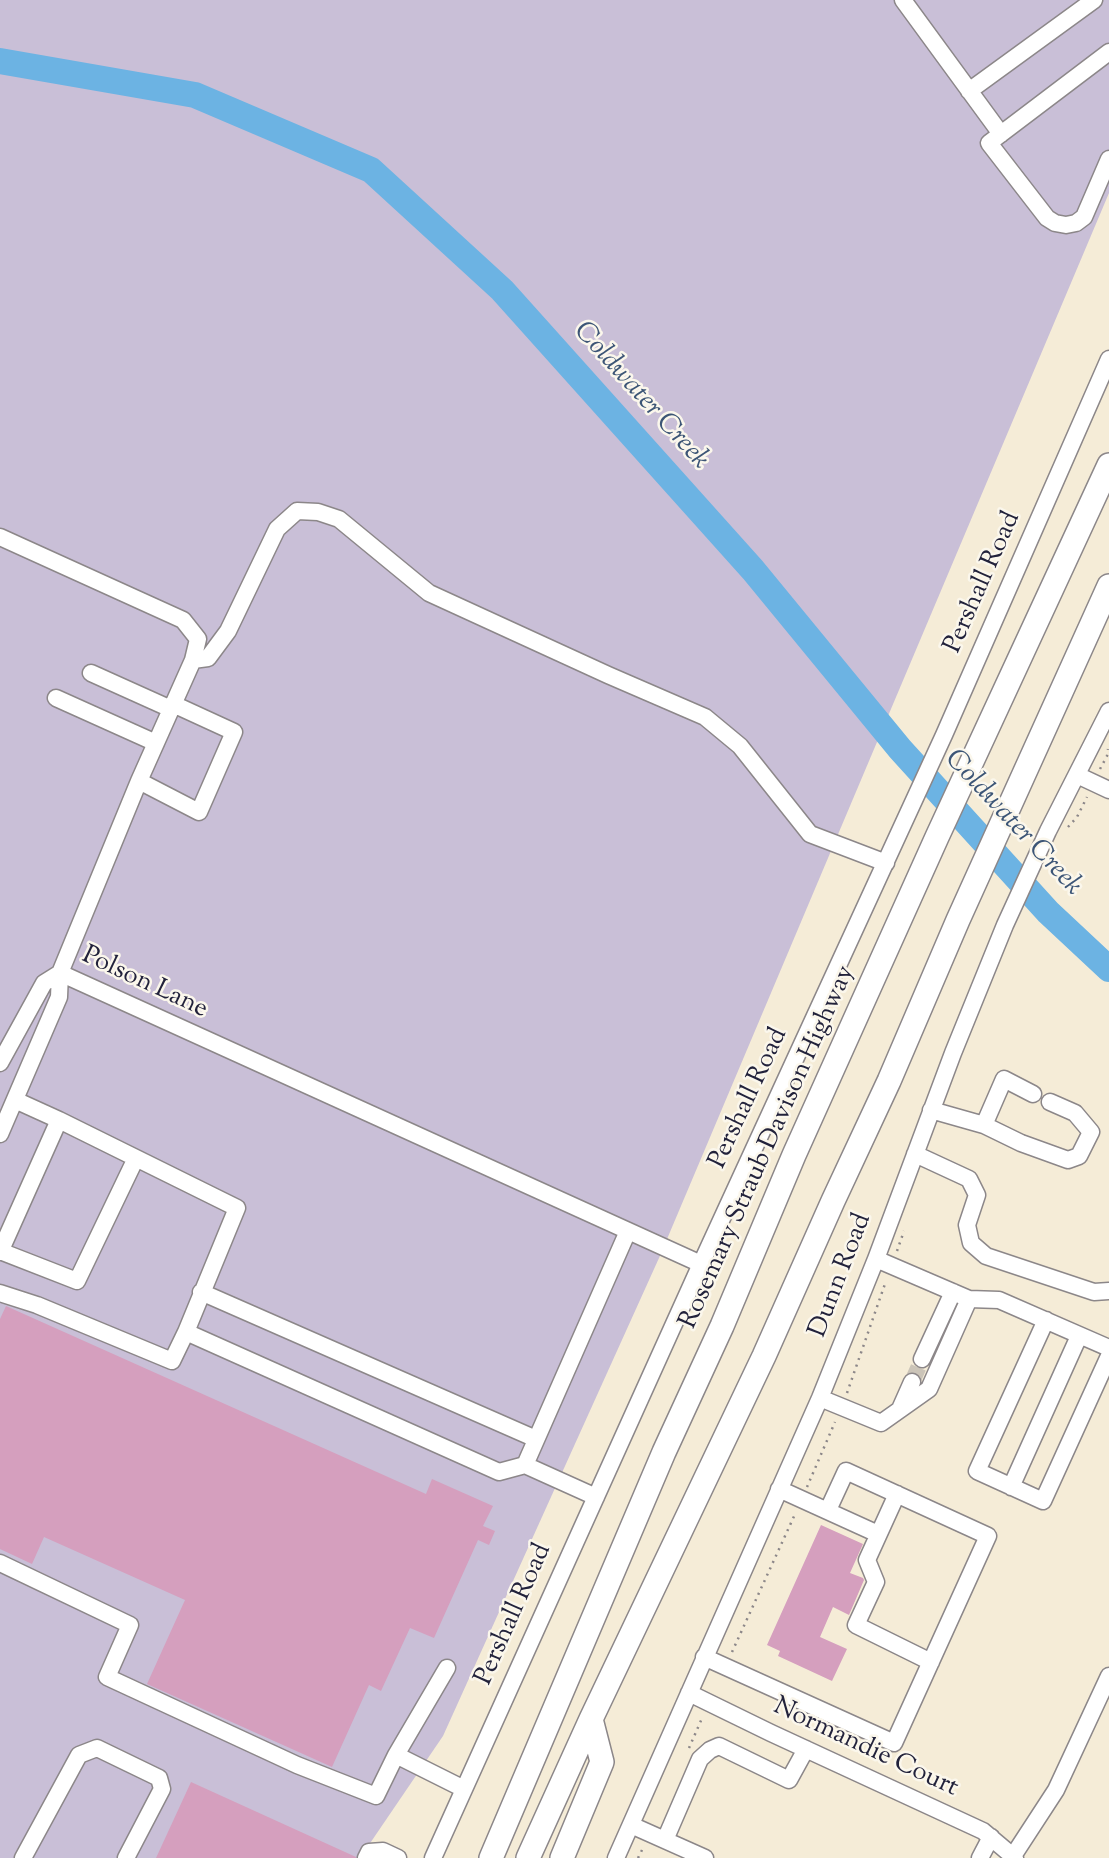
<!DOCTYPE html>
<style>
body{margin:0}
canvas{display:block;background:#f5ecd7}
</style>
<canvas width="1109" height="1858"></canvas>
<script>
const c = document.querySelector('canvas').getContext('2d');
c.lineJoin = 'round';
function paint(path, color) {
  c.fillStyle = color;
  c.fill(path, 'evenodd');
}
function toPath(rows) {
  const path = new Path2D();
  for (const r of rows) {
    path.moveTo(r[0], r[1]);
    for (let i = 2; i < r.length; i += 2) path.lineTo(r[i], r[i + 1]);
  }
  return path;
}
function stroke(path, color, width, dash) {
  c.strokeStyle = color;
  c.lineWidth = width;
  c.lineCap = dash ? 'butt' : 'round';
  c.setLineDash(dash || []);
  c.stroke(path);
}
function label(font, color, halo, rows, align = 'center') {
  c.font = font + ' "Sorts Mill Goudy",serif';
  c.lineWidth = 5;
  c.setLineDash([]);
  c.textBaseline = 'middle';
  c.strokeStyle = halo;
  c.fillStyle = color;
  for (const [text, x, y, turn = 0] of rows) {
    c.save();
    c.translate(x, y);
    c.rotate((+turn || 0) * Math.PI / 180);
    c.textAlign = isNaN(turn) ? turn : align;
    if (halo) c.strokeText(text, 0, 0);
    c.fillText(text, 0, 0);
    c.restore();
  }
}
paint(toPath([
 [0,0,1109,0,1109,193,659,1258,443,1736,360,1858,0,1858]
]), '#c9bfd7');
stroke(toPath([
 [0,61,195,95,371,170,502,290,753,570,900,749,1048,912,1109,969]
]), '#6cb3e3', 26);
paint(toPath([
 [6,1306,426,1494,432,1479,493,1506,483,1526,495,1531,489,1545,478,1540,434,1638,410,1628,381,1691,369,1685,332,1767,147,1684,185,1600,44,1537,32,1564,0,1549,0,1319],
 [821,1525,863,1544,850,1573,863,1578,864,1580,849,1615,833,1607,820,1637,847,1649,832,1681,778,1656,780,1651,767,1645],
 [191,1782,356,1857,356,1858,156,1858]
]), '#d59fbe');
stroke(toPath([
 [912,1382,922,1359]
]), '#cbc4b8', 16, [16, 8]);
const minor = toPath([
 [903,0,1001,134],
 [1109,52,989,143,1047,218,1055,223,1066,225,1076,223,1084,217,1109,159],
 [969,91,1094,0],
 [0,537,183,620,198,639,193,660,139,781,60,973,701,1264],
 [193,660,208,658,228,631,277,529,297,511,318,512,339,519,429,593,608,675,705,717,740,746,810,834,886,863],
 [91,673,171,709],
 [56,698,156,743],
 [1077,775,1109,790],
 [139,781,199,812,234,732,173,704],
 [0,1063,44,983,60,973],
 [15,1100,59,1120],
 [931,1110,984,1125,1021,1143,1068,1160,1079,1156,1091,1132,1075,1113,1050,1102],
 [984,1125,1004,1079,1033,1094],
 [0,1134,59,997,60,973],
 [915,1154,969,1179,977,1195,967,1225,971,1243,986,1256,1094,1292,1109,1291],
 [0,1251,77,1281,136,1158],
 [0,1252,59,1120,237,1208,186,1332],
 [876,1259,969,1299,999,1300,1109,1348],
 [201,1292,536,1439],
 [0,1293,37,1305,172,1361,186,1332,499,1472,525,1465,596,1497],
 [1046,1320,977,1471,1043,1501,1109,1356],
 [922,1359,953,1292],
 [820,1398,881,1423,929,1389,969,1299],
 [900,1409,912,1382],
 [525,1465,628,1231],
 [1011,1487,1079,1336],
 [779,1489,878,1534],
 [897,1494,867,1560,876,1582,856,1625,931,1662],
 [0,1563,130,1625,107,1677,297,1765,376,1796,396,1755,464,1789],
 [704,1657,894,1743,988,1536,846,1471,828,1510],
 [689,1693,771,1733,983,1831,1015,1858],
 [396,1755,447,1668],
 [631,1825,705,1858],
 [665,1840,700,1759,710,1750,719,1746,789,1780,806,1749],
 [1013,1856,1056,1790,1109,1676],
 [23,1858,79,1755,97,1748,159,1778,162,1789,126,1858],
 [366,1858,369,1852,383,1851,398,1858],
 [433,1858,701,1264,944,735,1109,359],
 [616,1858,820,1398,876,1259,953,1053,1005,925,1048,831,1109,711],
 [980,1858,991,1837]
]);
const highway = toPath([
 [491,1858,664,1452,722,1326,794,1155,937,837,1109,465],
 [528,1858,591,1719,764,1356,833,1201,889,1081,958,920,1109,586],
 [562,1858,602,1762,591,1719]
]);
stroke(minor, '#8c8789', 19);
stroke(highway, '#8c8789', 26);
stroke(toPath([
 [1100,769,1107,756,1108,749],
 [1068,827,1077,817,1087,797],
 [897,1251,904,1231],
 [847,1393,886,1281],
 [807,1487,835,1422],
 [732,1652,796,1512],
 [689,1748,703,1716],
 [638,1858,644,1846]
]), '#8c8789', 2.5, [2, 5]);
stroke(minor, '#fff', 16);
stroke(highway, '#fff', 23);
label('26px', '#22223b', '#fbf7ec', [
 ["Pershall Road",984,583,-66],
 ["Polson Lane",144,984,25],
 ["Pershall Road",750,1099,-65],
 ["Rosemary Straub Davison Highway",769,1148,-66],
 ["Dunn Road",842,1276,-69],
 ["Pershall Road",515,1615,-66],
 ["Normandie Court",865,1749,25]
]);
label('italic 28px', '#3c5576', '#fbf7ec', [
 ["Coldwater Creek",640,397,48],
 ["Coldwater Creek",1012,824,47]
]);
</script>
